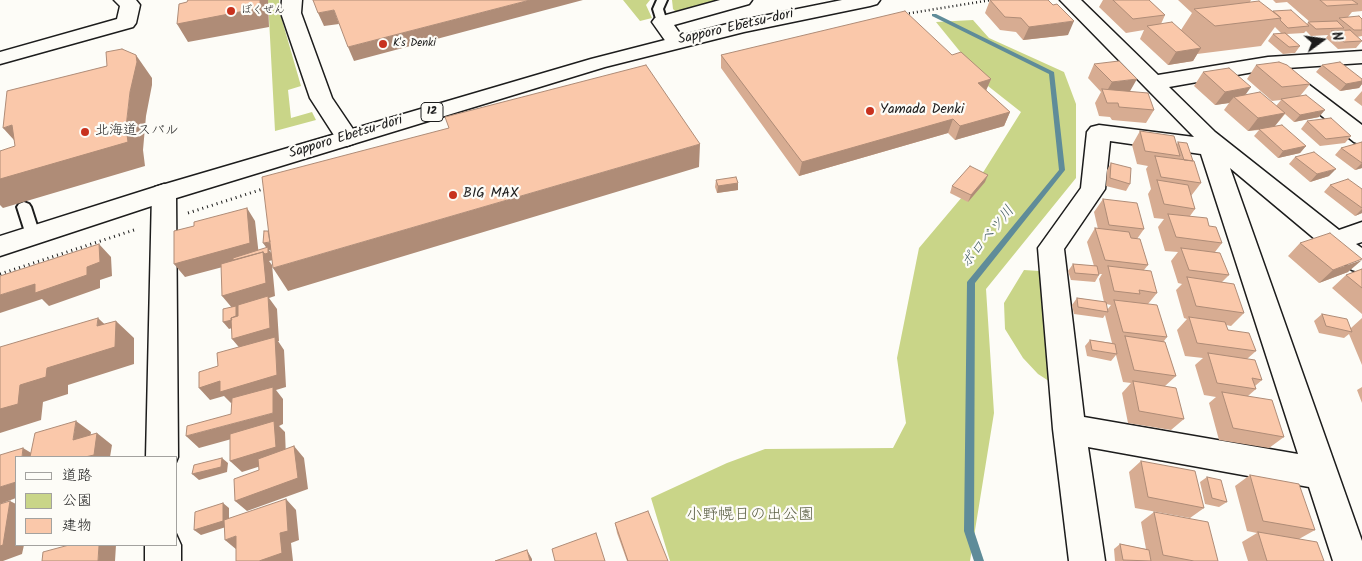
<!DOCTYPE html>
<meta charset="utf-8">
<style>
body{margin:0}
#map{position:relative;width:1362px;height:561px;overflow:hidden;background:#fdfcf7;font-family:Kalam,"Klee One",sans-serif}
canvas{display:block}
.legend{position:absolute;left:15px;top:456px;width:162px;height:90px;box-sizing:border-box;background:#fdfcf7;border:1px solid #a3a29f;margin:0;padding:6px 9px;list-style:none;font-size:15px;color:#1c1c1c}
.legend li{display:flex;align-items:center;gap:10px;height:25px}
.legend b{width:25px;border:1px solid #a3a29f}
.north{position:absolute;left:1297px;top:15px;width:50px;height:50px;-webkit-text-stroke:4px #fdfcf7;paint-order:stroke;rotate:76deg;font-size:14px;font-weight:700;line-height:20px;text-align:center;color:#1c1c1c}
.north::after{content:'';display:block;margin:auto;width:18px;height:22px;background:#1c1c1c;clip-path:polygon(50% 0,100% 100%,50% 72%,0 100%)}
</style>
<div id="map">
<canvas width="1362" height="561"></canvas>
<ul class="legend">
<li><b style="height:6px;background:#fdfcf7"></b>道路</li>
<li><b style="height:14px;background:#c9d588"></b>公園</li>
<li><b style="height:14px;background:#fac8aa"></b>建物</li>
</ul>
<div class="north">N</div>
</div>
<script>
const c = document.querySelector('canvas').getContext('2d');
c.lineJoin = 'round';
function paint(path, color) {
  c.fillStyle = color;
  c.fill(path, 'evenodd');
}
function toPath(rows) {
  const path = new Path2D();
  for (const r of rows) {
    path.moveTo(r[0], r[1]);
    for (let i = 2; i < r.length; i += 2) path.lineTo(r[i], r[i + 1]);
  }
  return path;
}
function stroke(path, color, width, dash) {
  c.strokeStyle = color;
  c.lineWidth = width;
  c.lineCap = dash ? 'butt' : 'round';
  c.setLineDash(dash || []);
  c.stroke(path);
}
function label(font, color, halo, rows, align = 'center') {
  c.font = font + ' Kalam,"Klee One",sans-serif';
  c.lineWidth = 4.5;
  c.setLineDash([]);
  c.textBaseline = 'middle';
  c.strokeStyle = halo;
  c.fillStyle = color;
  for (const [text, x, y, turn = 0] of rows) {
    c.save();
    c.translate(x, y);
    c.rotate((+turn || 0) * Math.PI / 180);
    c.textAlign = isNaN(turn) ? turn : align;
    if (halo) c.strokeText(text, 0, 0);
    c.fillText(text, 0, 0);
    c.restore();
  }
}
paint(toPath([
 [268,0,279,0,280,13,301,86,288,90,291,118,312,112,316,120,275,131],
 [623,0,650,0,646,5,652,18,640,21],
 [672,0,726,0,677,13,673,9],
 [973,20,989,38,1064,72,1076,104,1076,178,986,289,994,413,970,561,670,561,651,498,727,463,765,449,893,448,906,423,897,358,919,248,984,171,1021,112,988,86,936,22],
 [1024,270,1039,271,1055,385,1038,374,1023,358,1005,329,1004,303]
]), '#c9d588');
paint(toPath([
 [932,14,936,14,1054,72,1065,170,975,283,974,531,984,561,974,561,964,531,967,282,1059,170,1049,74,932,16,932,14]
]), '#5f8c99');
const lane = toPath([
 [657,0,667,0,663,9,667,22,666,24,662,25,657,22,653,9,657,0],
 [24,202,29,204,31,207,40,235,38,239,33,240,28,239,26,235,17,207,19,204,24,202]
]);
const street = toPath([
 [114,0,136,0,140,5,136,23,133,27,0,64,0,52,117,19,120,6,114,0],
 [282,0,302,0,301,13,332,98,359,138,355,143,347,146,339,143,310,98,281,13,282,0],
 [720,0,752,0,749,4,674,25,686,42,683,46,676,48,669,46,652,22,655,18,720,0],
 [1060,0,1081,0,1158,75,1268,57,1362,51,1362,63,1287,68,1362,125,1362,145,1354,142,1265,70,1169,87,1215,132,1339,230,1362,222,1362,242,1356,244,1362,248,1362,273,1352,270,1230,168,1362,541,1362,561,1333,561,1309,487,1088,447,1105,561,1069,561,1053,429,1038,248,1081,188,1087,132,1091,127,1099,125,1194,137,1060,0],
 [1110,141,1201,154,1298,454,1084,417,1064,249,1105,189,1110,141],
 [164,184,173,187,176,193,178,457,176,462,176,457,146,457,152,193,155,187,164,184],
 [176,534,181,545,181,561,145,561,145,545,176,545,176,534]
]);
const highway = toPath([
 [842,0,880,0,877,4,870,6,744,32,605,67,173,199,0,256,0,236,155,187,591,59,743,20,842,0]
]);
stroke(lane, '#1c1c1c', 4);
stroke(street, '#1c1c1c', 3);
stroke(highway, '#1c1c1c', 3);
stroke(toPath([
 [905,14,991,0]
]), '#1c1c1c', 2.5, [1, 3]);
stroke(toPath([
 [188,213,266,188],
 [0,274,137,229]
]), '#1c1c1c', 3, [1, 4]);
paint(lane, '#fdfcf7');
paint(street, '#fdfcf7');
paint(highway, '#fdfcf7');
paint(toPath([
 [990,0,1068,35,1023,40,1016,32,1000,30,985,13],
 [1103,0,1149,0,1165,15,1161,24,1181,30,1192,13,1178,0,1251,0,1250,2,1273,11,1307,24,1308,22,1310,22,1287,2,1276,3,1273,0,1362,0,1362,11,1352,12,1348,17,1362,19,1362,36,1357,37,1362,41,1356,48,1338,49,1326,38,1328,35,1311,36,1306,31,1304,33,1287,34,1300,46,1295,53,1283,54,1268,41,1273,34,1281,33,1275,27,1261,46,1197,54,1193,61,1168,65,1140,39,1144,30,1126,33,1099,7],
 [721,55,952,55,991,79,986,90,1010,112,1004,126,955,140,948,133,799,176,721,68],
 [1094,64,1130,92,1154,110,1146,123,1112,120,1110,117,1099,116,1095,103,1101,92,1088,78],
 [1256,65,1310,84,1300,96,1319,117,1294,122,1285,114,1275,126,1306,146,1300,153,1278,158,1254,136,1259,130,1248,131,1224,110,1229,103,1215,105,1194,86,1203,72,1245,95,1276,106,1281,100,1272,101,1247,79],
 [1322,65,1362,79,1362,84,1359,88,1340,91,1316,72],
 [1362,91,1362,106,1354,100],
 [1307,121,1351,136,1345,143,1320,146,1301,129],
 [1140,131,1177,144,1178,142,1201,183,1191,196,1195,209,1190,216,1209,226,1222,243,1215,252,1229,275,1222,282,1244,313,1231,326,1226,325,1228,330,1256,351,1247,359,1262,380,1255,386,1256,389,1248,396,1284,437,1269,448,1219,440,1209,403,1216,397,1204,395,1195,365,1203,358,1185,356,1177,330,1187,319,1184,318,1176,290,1182,284,1178,283,1171,261,1178,252,1165,251,1158,227,1164,219,1154,218,1148,194,1151,189,1146,169,1148,166,1137,164,1132,145],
 [1362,142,1362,168,1355,170,1335,155,1341,148],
 [1295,157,1329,176,1310,182,1289,164],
 [1111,163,1130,184,1126,191,1106,186,1107,170],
 [716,180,738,183,738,190,717,193,715,187],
 [985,182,968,202,950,193,952,186],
 [1330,185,1362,189,1362,213,1355,216,1324,192],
 [1103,199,1144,229,1137,239,1148,265,1144,270,1157,293,1148,304,1167,337,1164,341,1176,376,1165,386,1184,419,1171,430,1128,423,1122,393,1131,383,1123,382,1116,355,1111,361,1087,356,1085,346,1090,340,1112,343,1105,315,1103,318,1074,314,1072,305,1077,298,1104,302,1099,279,1102,274,1099,274,1099,275,1095,282,1071,280,1068,271,1073,264,1094,266,1087,242,1095,228,1098,229,1094,212],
 [1106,304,1111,305,1107,310],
 [1300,243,1348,272,1319,283,1288,256],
 [1362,269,1362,314,1332,288,1346,275],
 [1322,314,1351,328,1362,318,1362,365,1349,334,1344,338,1319,333,1314,321],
 [1362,387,1362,403,1357,390],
 [1141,461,1204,508,1190,518,1135,508,1129,472],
 [1250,475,1315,530,1299,539,1324,561,1248,561,1242,542,1257,533,1247,531,1235,486],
 [1207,477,1227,502,1219,507,1205,504,1200,482],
 [1154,512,1218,561,1115,561,1114,549,1120,544,1146,549,1141,522],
 [615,523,668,561,627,561,617,533]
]), '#d7ac92');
paint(toPath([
 [260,0,268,0,269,27,188,42,177,24],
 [530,0,583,0,354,61,348,47],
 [334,10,339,24,324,26,318,13],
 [1074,21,1068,35,1023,40,1029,27],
 [1201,48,1193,61,1168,65,1176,52],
 [136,55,152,78,152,85,146,116,143,150,145,166,3,208,0,205,0,179,126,127,130,92],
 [991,79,985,93,978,83],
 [1137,79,1129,93,1104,96,1112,82],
 [1362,81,1362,84,1359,88,1340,91,1346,84],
 [1251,87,1241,101,1234,97,1229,103,1215,105,1225,92],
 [1325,110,1319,117,1294,122,1300,115],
 [1010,112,1004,126,955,140,960,126],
 [1285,113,1274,127,1248,131,1258,118],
 [953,119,948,133,799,176,802,162],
 [12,125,24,151,3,128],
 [700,144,699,167,288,291,273,268],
 [1306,146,1300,153,1278,158,1283,151],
 [1362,163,1362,168,1355,170],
 [1336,169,1329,176,1310,182,1317,174],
 [988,175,985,182,968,202,971,195],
 [738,183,738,190,717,193,718,186],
 [247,208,255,221,259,256,263,252,268,250,263,243,272,242,277,249,269,250,272,254,273,260,269,261,272,265,275,296,269,298,277,309,279,341,278,341,284,350,286,387,276,390,283,399,283,424,279,426,285,432,286,458,242,472,230,461,275,427,199,448,186,436,273,413,273,391,231,403,224,396,210,400,199,388,243,352,232,339,241,325,229,329,223,322,233,309,222,296,234,264,185,277,174,264],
 [1362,209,1362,213,1355,216],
 [99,244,111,257,112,276,100,280,100,288,49,306,42,299,0,313,0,295,87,267],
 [1362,260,1348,272,1319,283,1333,270],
 [98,318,115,334,116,321,134,338,134,364,68,385,68,394,43,402,41,420,0,433,0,409,20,385,47,368,97,326],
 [76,421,91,432,89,451,73,440],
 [97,433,112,445,110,457,85,457],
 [294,446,304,458,308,489,247,511,235,501],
 [23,448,38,457,22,457],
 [222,458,228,463,227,472,199,480,192,474],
 [16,482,16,498,0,504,0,487],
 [286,499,296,510,299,540,291,543,293,561,259,561,280,533],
 [10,501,16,504,16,545,24,545,22,554,3,561,0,561,0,546],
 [223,503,229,508,229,526,201,535,194,530],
 [236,536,237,550,225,540],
 [99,545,116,545,115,561,98,561],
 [527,550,532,559,532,561,530,561]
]), '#af8c77');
const building = toPath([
 [188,0,260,0,260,8,177,24,179,4,187,2,188,0],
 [313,0,530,0,348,47,334,10,318,13,313,0],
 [990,0,1048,0,1053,5,1057,4,1074,21,1029,27,1021,18,1005,17,990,0],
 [1113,0,1149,0,1165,15,1133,19,1113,0],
 [1320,0,1352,0,1358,4,1327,6,1320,0],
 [1259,1,1281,18,1215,26,1194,9,1259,1],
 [1291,10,1309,26,1288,28,1280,20,1281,18,1273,11,1291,10],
 [905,11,952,55,961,52,991,79,978,83,1010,112,960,126,953,119,802,162,721,55,905,11],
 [1359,16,1362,19,1362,30,1354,30,1339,18,1359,16],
 [1337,21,1344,28,1316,29,1308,22,1337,21],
 [1172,22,1201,48,1176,52,1147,26,1172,22],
 [1350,30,1362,41,1344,42,1331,31,1350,30],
 [1285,33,1300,46,1289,47,1273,34,1285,33],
 [122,49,136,55,137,62,130,92,126,127,128,142,0,179,0,151,15,146,12,125,3,128,7,91,107,66,106,52,122,49],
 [1119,61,1137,79,1112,82,1094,64,1119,61],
 [1279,62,1287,65,1310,84,1282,87,1256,65,1279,62],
 [1340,62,1362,79,1362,81,1346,84,1322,65,1340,62],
 [646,65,700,144,273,268,262,177,449,128,445,117,646,65],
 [1229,68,1251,87,1225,92,1203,72,1229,68],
 [1102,89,1148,93,1154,110,1119,107,1118,103,1107,103,1102,89],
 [1260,92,1285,113,1258,118,1234,97,1260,92],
 [1306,95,1325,110,1300,115,1281,99,1306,95],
 [1331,118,1351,136,1326,139,1307,121,1331,118],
 [1282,125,1306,146,1283,151,1259,129,1282,125],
 [1140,131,1174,136,1180,156,1145,151,1140,131],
 [1178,142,1187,143,1193,161,1184,160,1178,142],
 [1362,142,1362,163,1341,148,1362,142],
 [1314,152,1336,169,1317,174,1295,157,1314,152],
 [1155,156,1194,161,1201,183,1161,177,1155,156],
 [1111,163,1131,168,1130,184,1110,178,1111,163],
 [970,166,988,175,971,195,952,186,970,166],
 [736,177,738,183,718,186,716,180,736,177],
 [1348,179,1362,189,1362,208,1330,185,1348,179],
 [1157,180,1188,185,1195,209,1164,204,1157,180],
 [1103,199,1137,203,1144,229,1109,225,1103,199],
 [247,208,250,243,174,264,174,231,194,226,194,222,247,208],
 [1168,214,1207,218,1209,226,1216,227,1222,243,1176,237,1168,214],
 [1095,228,1129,232,1131,238,1140,239,1148,265,1105,260,1095,228],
 [264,231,268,231,270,242,263,243,264,231],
 [1330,233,1362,259,1333,270,1300,243,1330,233],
 [99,244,100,262,87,267,87,275,35,293,35,284,0,295,0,276,99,244],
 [268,247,268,253,265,254,263,252,233,260,233,258,268,247],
 [1181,248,1220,253,1229,275,1189,270,1181,248],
 [263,252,266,283,222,296,221,264,263,252],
 [1073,264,1097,266,1099,275,1075,273,1073,264],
 [1108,266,1151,271,1157,293,1139,290,1140,294,1114,291,1108,266],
 [1362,269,1362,288,1346,275,1362,269],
 [1187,277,1234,284,1244,313,1196,306,1187,277],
 [268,296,270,328,232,339,231,318,238,316,238,305,268,296],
 [1077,298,1106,302,1108,312,1078,307,1077,298],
 [1114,300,1157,305,1167,337,1123,332,1114,300],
 [236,306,236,316,231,318,232,320,223,322,223,309,236,306],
 [1322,314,1347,319,1352,332,1326,326,1322,314],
 [1189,317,1225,322,1228,330,1249,333,1256,351,1197,343,1189,317],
 [98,318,97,326,116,321,115,347,47,368,46,377,20,385,18,404,0,409,0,347,98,318],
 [1125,336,1165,342,1176,376,1134,370,1125,336],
 [275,337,277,375,220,392,220,381,199,388,199,372,218,366,217,353,275,337],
 [1090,340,1115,344,1117,354,1092,350,1090,340],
 [1208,353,1255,360,1262,380,1252,378,1256,389,1217,383,1208,353],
 [1133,381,1176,388,1184,419,1139,411,1133,381],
 [273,387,273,413,186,436,187,426,231,414,232,398,273,387],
 [1222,392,1272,400,1284,437,1233,428,1222,392],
 [76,421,73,440,97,433,94,455,85,457,30,457,35,433,76,421],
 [274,421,276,447,230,461,230,434,274,421],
 [294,446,298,478,235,501,234,479,259,470,258,459,294,446],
 [23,448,22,457,16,457,16,482,0,487,0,455,23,448],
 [222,458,221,467,192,474,194,465,222,458],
 [1141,461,1195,471,1204,508,1148,497,1141,461],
 [1250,475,1299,484,1315,530,1263,521,1250,475],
 [1207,477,1221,480,1227,502,1212,498,1207,477],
 [286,499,288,531,280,533,282,553,259,561,236,561,236,536,225,540,224,520,286,499],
 [10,501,3,545,0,546,0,504,10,501],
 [223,503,223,521,194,530,195,512,223,503],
 [648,511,668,561,628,561,615,523,648,511],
 [1154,512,1208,522,1218,561,1194,561,1163,555,1154,512],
 [1258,532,1317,542,1324,561,1267,561,1258,532],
 [596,533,605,561,555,561,552,549,596,533],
 [1120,544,1149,550,1151,561,1123,560,1120,544],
 [69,545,99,545,98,561,42,561,43,552,69,545],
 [527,550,530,561,495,561,527,550]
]);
paint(building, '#fac8aa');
stroke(building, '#af8c77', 1);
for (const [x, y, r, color] of [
 [231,11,5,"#c8321e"],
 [383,44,5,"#c8321e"],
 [870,111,5,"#c8321e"],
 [85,132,5,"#c8321e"],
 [453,195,5,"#c8321e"]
]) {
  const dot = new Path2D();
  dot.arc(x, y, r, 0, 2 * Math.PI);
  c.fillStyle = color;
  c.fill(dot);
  stroke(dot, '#fdfcf7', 2);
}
label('11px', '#1c1c1c', '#fdfcf7', [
 ["ぼくぜん",241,11],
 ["K's Denki",393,44]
], 'left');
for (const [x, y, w] of [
 [432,112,22]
]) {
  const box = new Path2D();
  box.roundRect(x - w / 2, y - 9.5, w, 19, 4);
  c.fillStyle = '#fdfcf7';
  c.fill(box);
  stroke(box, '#1c1c1c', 1);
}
label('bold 12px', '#1c1c1c', null, [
 ["12",432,112]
]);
label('14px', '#1c1c1c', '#fdfcf7', [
 ["Sapporo Ebetsu-dori",736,28,-13],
 ["Sapporo Ebetsu-dori",346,138,-17]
]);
label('14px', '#1c1c1c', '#fdfcf7', [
 ["Yamada Denki",880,111],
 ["北海道スバル",95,132],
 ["BIG MAX",463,195]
], 'left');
label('italic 15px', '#435d65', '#fdfcf7', [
 ["ポロベツ川",989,238,-51]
]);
label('16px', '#595d42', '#fdfcf7', [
 ["小野幌日の出公園",750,516]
]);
</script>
